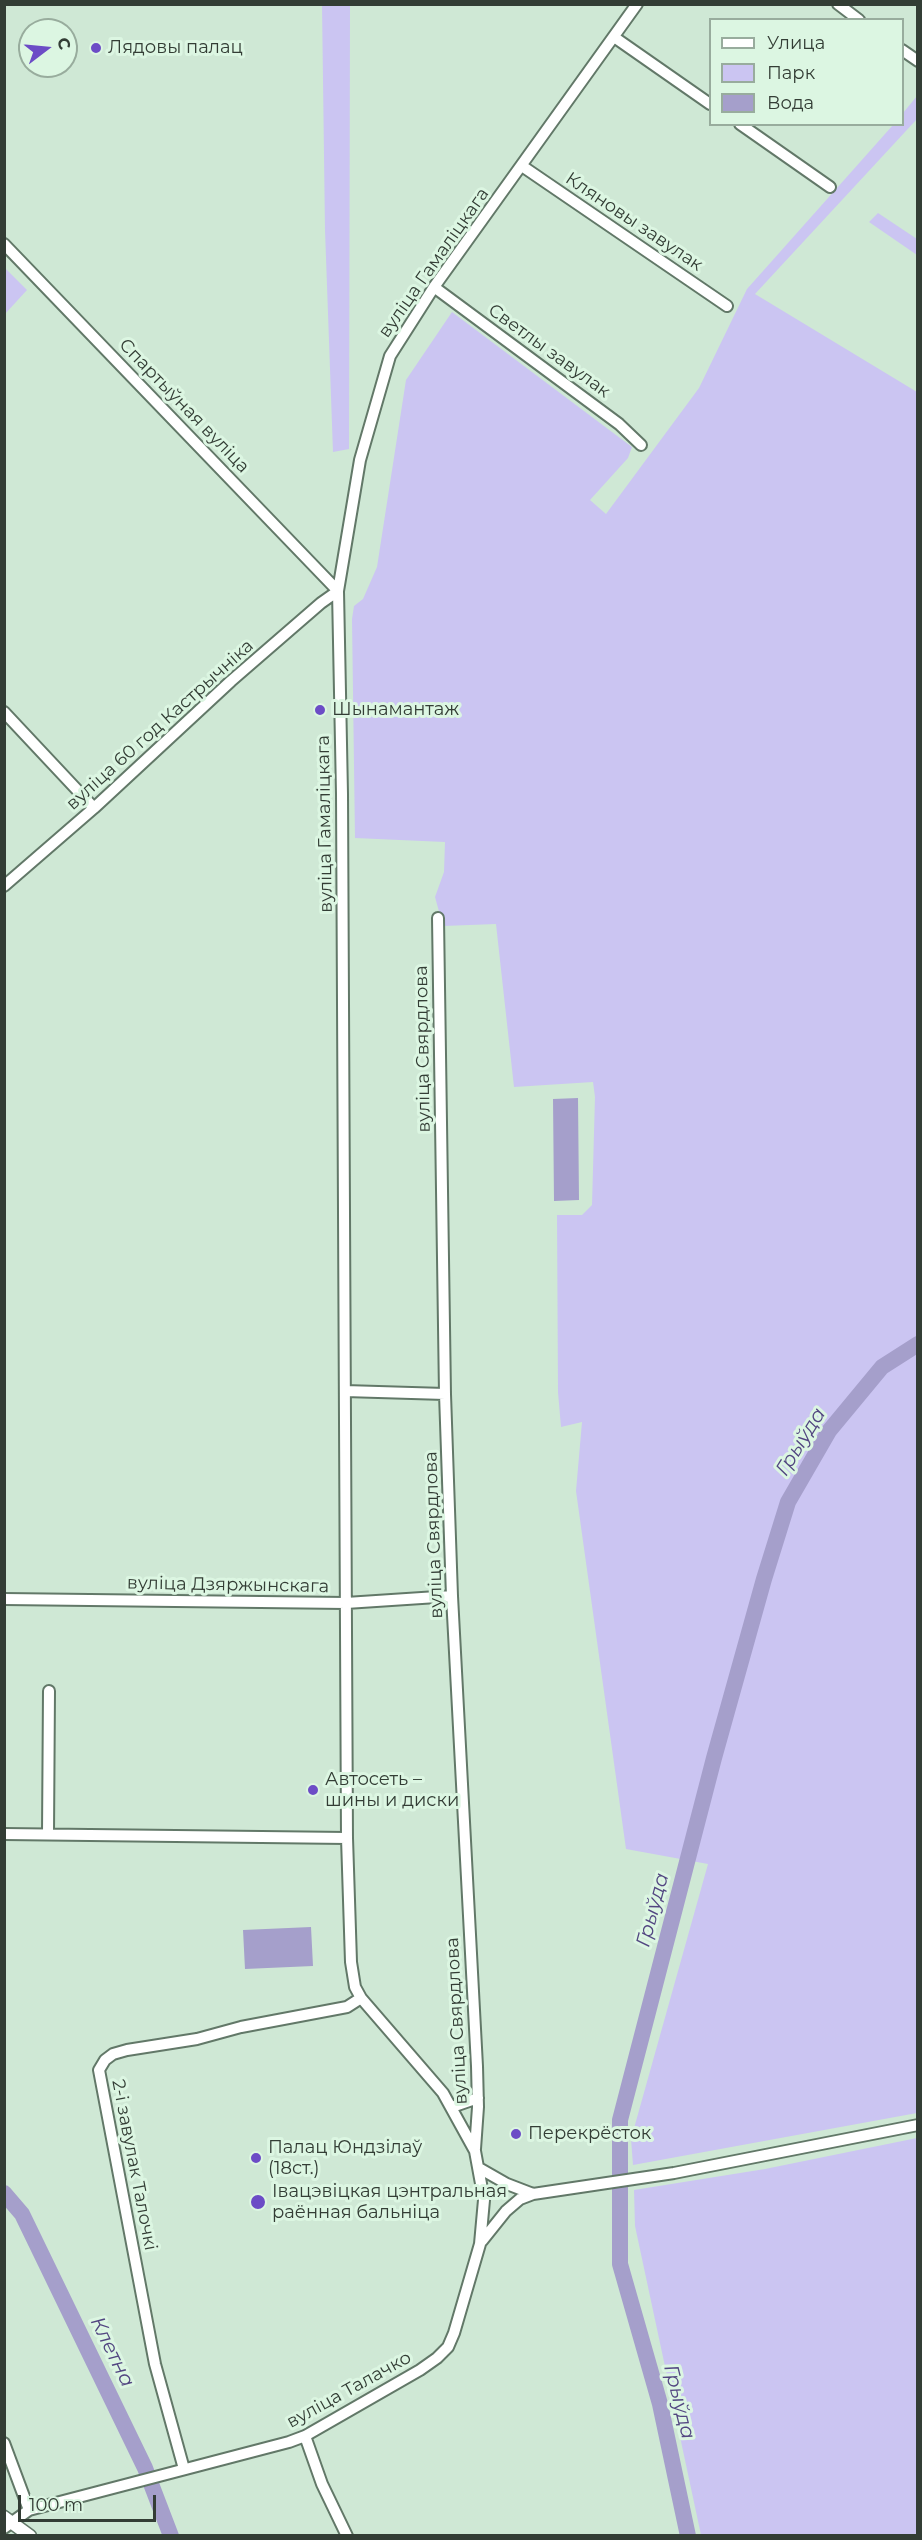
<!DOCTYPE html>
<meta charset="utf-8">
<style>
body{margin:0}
#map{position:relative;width:922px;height:2540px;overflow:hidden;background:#cfe8d5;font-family:Montserrat,sans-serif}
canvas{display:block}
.frame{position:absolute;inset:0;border:6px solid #333d35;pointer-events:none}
.legend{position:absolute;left:709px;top:18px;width:195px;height:108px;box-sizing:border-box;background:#dcf6e2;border:2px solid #98ac9d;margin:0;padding:8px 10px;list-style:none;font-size:18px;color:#333d35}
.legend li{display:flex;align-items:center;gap:12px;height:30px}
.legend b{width:30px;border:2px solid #98ac9d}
.north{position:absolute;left:18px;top:18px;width:60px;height:60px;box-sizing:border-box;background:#dcf6e2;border:2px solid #98ac9d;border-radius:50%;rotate:74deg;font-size:16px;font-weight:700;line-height:24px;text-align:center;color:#333d35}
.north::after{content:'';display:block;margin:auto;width:21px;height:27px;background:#6c4cc6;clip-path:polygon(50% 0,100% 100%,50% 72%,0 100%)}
.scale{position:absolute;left:18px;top:2495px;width:138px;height:27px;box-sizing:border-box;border:3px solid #333d35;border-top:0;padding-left:8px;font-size:18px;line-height:21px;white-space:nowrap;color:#333d35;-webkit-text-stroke:4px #dcf6e2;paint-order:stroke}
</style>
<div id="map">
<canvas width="922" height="2540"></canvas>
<div class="frame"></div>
<ul class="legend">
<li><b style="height:8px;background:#fff"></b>Улица</li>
<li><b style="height:16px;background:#cbc5f2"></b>Парк</li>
<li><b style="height:16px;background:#a59fcb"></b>Вода</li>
</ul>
<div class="north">С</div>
<div class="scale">100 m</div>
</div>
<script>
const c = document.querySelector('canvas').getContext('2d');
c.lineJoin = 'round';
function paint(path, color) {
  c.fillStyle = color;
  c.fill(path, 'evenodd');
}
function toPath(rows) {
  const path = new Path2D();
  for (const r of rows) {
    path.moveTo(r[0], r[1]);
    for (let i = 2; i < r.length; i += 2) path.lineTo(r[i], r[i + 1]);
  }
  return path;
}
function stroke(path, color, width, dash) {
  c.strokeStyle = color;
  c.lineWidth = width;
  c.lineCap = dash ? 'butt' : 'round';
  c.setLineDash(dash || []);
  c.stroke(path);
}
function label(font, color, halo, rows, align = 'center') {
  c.font = font + ' Montserrat,sans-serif';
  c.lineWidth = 6;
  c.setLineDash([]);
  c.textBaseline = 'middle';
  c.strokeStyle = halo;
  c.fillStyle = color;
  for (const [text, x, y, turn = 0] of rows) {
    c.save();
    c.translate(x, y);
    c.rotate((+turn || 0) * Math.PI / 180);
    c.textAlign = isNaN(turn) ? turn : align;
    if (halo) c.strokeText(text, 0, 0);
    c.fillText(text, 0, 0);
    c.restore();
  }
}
paint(toPath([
 [322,5,350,5,349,449,333,452,325,230],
 [917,96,917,119,755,294,917,392,917,2113,633,2165,631,2139,708,1864,626,1849,576,1491,582,1422,561,1427,558,1392,557,1215,582,1215,592,1205,595,1097,593,1082,514,1087,496,924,443,926,435,897,444,872,445,842,355,838,352,619,354,606,363,599,377,567,406,380,452,312,632,447,628,458,590,500,606,514,699,388,747,289,893,125,902,124,903,113],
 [878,213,917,239,917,255,869,222],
 [5,268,27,290,5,314],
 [917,2138,917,2535,701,2535,635,2226,634,2190,765,2169]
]), '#cbc5f2');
paint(toPath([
 [578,1098,579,1200,554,1201,553,1099],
 [311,1927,313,1966,245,1969,243,1930]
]), '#a59fcb');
stroke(toPath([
 [4,2193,22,2214,145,2468,171,2536],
 [688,2536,660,2404,620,2264,620,2120,714,1758,764,1579,788,1502,829,1431,882,1367,918,1344]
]), '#a59fcb', 16);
const minor = toPath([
 [838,4,859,20],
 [614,37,710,104],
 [902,50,918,61],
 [740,124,830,187],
 [522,166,727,306],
 [4,244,338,591],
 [434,287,619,424,641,445],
 [4,712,94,808],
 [4,886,94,808,231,681,321,603,338,591],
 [438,918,445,1394,452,1596,477,2066,478,2107,475,2149],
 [345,1391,445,1394],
 [4,1599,346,1603,452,1596],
 [48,1833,49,1691],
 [4,1834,347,1838],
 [452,2107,478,2098],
 [479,2168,507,2184,533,2194],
 [482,2241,506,2211,520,2199,533,2194,674,2173,918,2125],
 [305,2436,322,2484,347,2536],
 [4,2443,29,2510],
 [184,2469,155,2364,99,2070,105,2060,113,2054,127,2050,197,2039,241,2027,347,2007,361,1998],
 [4,2528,29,2510,289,2442,305,2436,420,2370,437,2358,448,2347,454,2333,480,2244,484,2200,475,2151,443,2093,361,1998,355,1987,351,1962,347,1838,342,794,338,591,360,460,390,356,434,287,637,4]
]);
const major = toPath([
 [4,2517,30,2536]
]);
stroke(minor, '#627868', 14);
stroke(major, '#627868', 15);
stroke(minor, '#fff', 10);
stroke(major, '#fff', 12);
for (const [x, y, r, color] of [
 [96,48,6,"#6c4cc6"],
 [320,710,6,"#6c4cc6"],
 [313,1790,6,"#6c4cc6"],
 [516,2134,6,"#6c4cc6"],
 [256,2158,6,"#6c4cc6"],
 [258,2202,8,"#6c4cc6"]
]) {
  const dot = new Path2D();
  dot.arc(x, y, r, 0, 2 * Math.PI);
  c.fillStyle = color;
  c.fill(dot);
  stroke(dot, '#dcf6e2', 2);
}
label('18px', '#333d35', '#dcf6e2', [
 ["Лядовы палац",108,48],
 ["Шынамантаж",332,710],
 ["Автосеть –",325,1780],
 ["шины и диски",325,1801],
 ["Перекрёсток",528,2134],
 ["Палац Юндзілаў",268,2148],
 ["(18ст.)",268,2169],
 ["Івацэвіцкая цэнтральная",272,2192],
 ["раённая бальніца",272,2213]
], 'left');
label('18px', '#333d35', '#dcf6e2', [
 ["Кляновы завулак",634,222,34],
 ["вуліца Гамаліцкага",434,263,-55],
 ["Светлы завулак",549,351,36],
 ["Спартыўная вуліца",184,406,46],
 ["вуліца 60 год Кастрычніка",160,725,-42],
 ["вуліца Гамаліцкага",325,824,-91],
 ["вуліца Свярдлова",423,1049,-91],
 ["вуліца Свярдлова",434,1535,-92],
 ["вуліца Дзяржынскага",228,1585,1],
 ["вуліца Свярдлова",457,2021,-93],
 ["2-і завулак Талочкі",134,2165,79],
 ["вуліца Талачко",349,2390,-29]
]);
label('italic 20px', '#524681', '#dcf6e2', [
 ["Грыўда",801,1442,-58],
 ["Грыўда",653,1910,-75],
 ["Клетна",112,2352,64],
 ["Грыўда",679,2402,76]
]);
</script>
